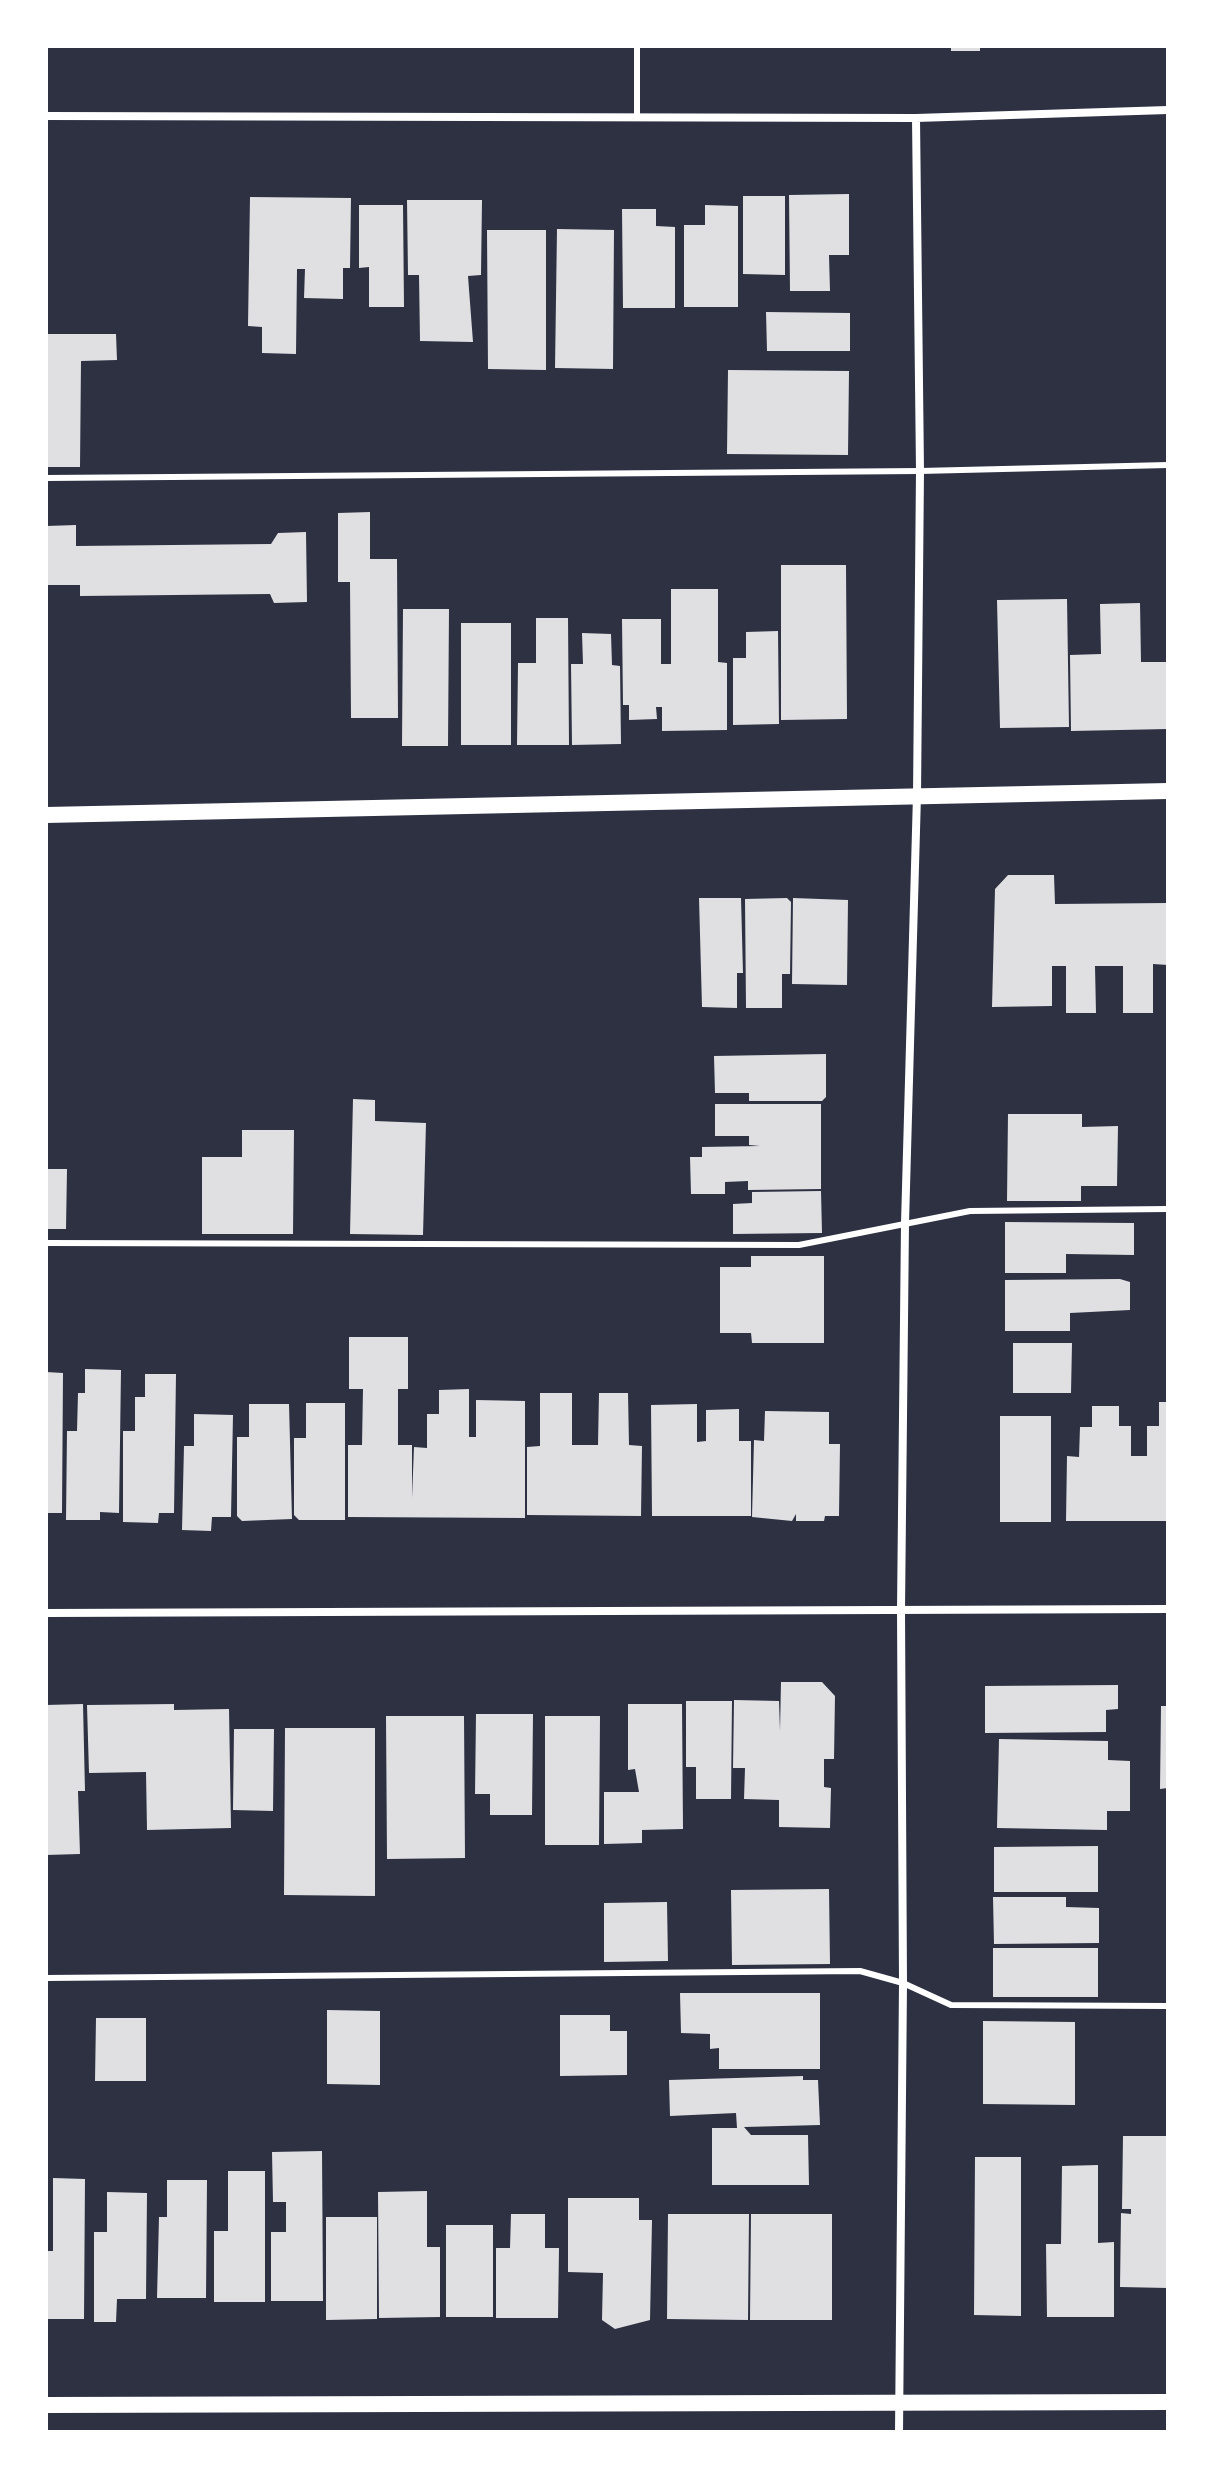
<!DOCTYPE html>
<style>
body{margin:0}
#map{position:relative;width:1214px;height:2478px;overflow:hidden;background:#2d3142;font-family:"Source Sans 3",sans-serif}
canvas{display:block}
.frame{position:absolute;inset:0;border:48px solid #fff;pointer-events:none}
</style>
<div id="map">
<canvas width="1214" height="2478"></canvas>
<div class="frame"></div>
</div>
<script>
const c = document.querySelector('canvas').getContext('2d');
c.lineJoin = 'round';
function paint(path, color) {
  c.fillStyle = color;
  c.fill(path, 'evenodd');
}
function toPath(rows) {
  const path = new Path2D();
  for (const r of rows) {
    path.moveTo(r[0], r[1]);
    for (let i = 2; i < r.length; i += 2) path.lineTo(r[i], r[i + 1]);
  }
  return path;
}
function stroke(path, color, width, dash) {
  c.strokeStyle = color;
  c.lineWidth = width;
  c.lineCap = dash ? 'butt' : 'round';
  c.setLineDash(dash || []);
  c.stroke(path);
}
paint(toPath([
 [951,46,980,46,980,51,951,51],
 [849,194,849,255,829,255,830,291,790,291,789,195],
 [743,196,785,196,785,275,743,274],
 [250,197,351,198,350,268,343,268,343,299,304,298,305,269,297,269,296,354,262,353,262,327,248,326],
 [407,200,482,200,481,275,468,276,473,342,420,341,419,275,408,275],
 [359,205,403,205,404,307,369,307,369,267,359,268],
 [705,205,738,206,738,307,684,307,684,225,705,225],
 [622,209,656,209,656,226,675,227,675,308,623,308],
 [557,229,614,230,613,369,555,368],
 [487,230,546,230,546,370,488,369],
 [766,312,850,313,850,351,767,351],
 [46,334,116,334,117,360,81,361,80,467,46,467],
 [728,370,849,371,848,455,727,454],
 [370,512,370,559,397,559,398,718,351,718,350,582,338,582,338,513],
 [76,525,76,546,271,544,278,533,306,532,307,602,274,603,270,594,80,596,80,585,46,585,46,526],
 [781,565,846,565,847,719,781,720],
 [671,589,718,589,718,662,727,663,727,730,662,731,662,707,656,707,657,719,629,720,629,705,623,705,622,619,661,619,661,664,671,664],
 [1067,599,1069,727,1000,728,997,600],
 [1140,603,1141,662,1168,662,1168,729,1071,731,1070,655,1101,654,1100,604],
 [403,609,449,609,448,746,402,746],
 [536,618,568,618,569,745,517,745,518,663,536,663],
 [461,623,511,623,511,745,461,745],
 [778,631,779,724,733,725,733,658,746,658,746,632],
 [582,633,611,634,612,665,620,666,621,744,572,745,571,664,583,664],
 [1008,875,1054,875,1055,904,1168,903,1168,965,1153,964,1153,1013,1123,1013,1123,966,1095,966,1096,1013,1066,1013,1066,966,1052,966,1052,1006,992,1007,995,889],
 [699,898,741,898,743,973,737,973,737,1008,702,1007],
 [787,898,791,902,790,974,782,974,782,1008,746,1008,745,899],
 [793,898,848,900,847,985,792,984],
 [826,1054,826,1097,822,1101,749,1101,749,1093,715,1093,714,1056],
 [353,1099,375,1100,375,1121,426,1123,423,1235,350,1234],
 [715,1104,821,1104,821,1189,748,1190,748,1181,725,1182,725,1194,691,1194,690,1157,702,1157,702,1147,760,1146,749,1145,749,1136,715,1136],
 [1008,1114,1082,1114,1082,1127,1118,1126,1117,1186,1081,1186,1081,1201,1007,1201],
 [242,1130,294,1130,293,1234,202,1234,202,1157,242,1157],
 [46,1169,67,1169,66,1229,46,1229],
 [821,1191,822,1233,733,1234,733,1204,752,1203,752,1192],
 [1005,1222,1134,1223,1134,1255,1066,1254,1066,1273,1005,1273],
 [751,1256,824,1256,824,1343,752,1343,751,1333,720,1333,720,1267,751,1267],
 [1120,1279,1130,1282,1130,1310,1070,1313,1070,1331,1005,1331,1005,1280],
 [349,1337,408,1337,408,1389,398,1389,398,1445,412,1445,412,1498,414,1447,427,1448,427,1414,439,1414,439,1390,469,1389,469,1437,476,1437,476,1400,525,1401,525,1518,348,1517,348,1445,362,1445,363,1389,349,1389],
 [1013,1343,1072,1343,1071,1393,1013,1393],
 [85,1369,121,1370,119,1513,100,1512,100,1520,66,1520,67,1431,77,1431,78,1393,85,1393],
 [46,1372,63,1373,62,1513,46,1513],
 [145,1374,176,1374,174,1513,159,1513,158,1523,123,1522,123,1431,135,1431,135,1397,145,1397],
 [540,1393,572,1393,572,1445,598,1445,599,1393,628,1393,629,1445,642,1446,641,1516,527,1515,527,1447,540,1446],
 [1159,1402,1168,1402,1168,1521,1066,1521,1067,1456,1079,1457,1080,1427,1092,1427,1092,1406,1119,1406,1119,1426,1131,1426,1131,1456,1147,1456,1147,1426,1159,1426],
 [306,1403,345,1403,345,1520,299,1520,294,1515,294,1438,306,1438],
 [249,1404,289,1404,292,1519,242,1521,237,1516,237,1437,249,1437],
 [697,1404,697,1442,706,1441,706,1410,739,1409,739,1441,751,1441,751,1516,652,1516,651,1405],
 [765,1411,829,1412,829,1444,840,1444,839,1516,825,1516,824,1521,796,1521,796,1514,792,1521,752,1517,754,1440,764,1441],
 [194,1414,233,1415,231,1517,212,1517,211,1531,182,1530,184,1446,194,1446],
 [1000,1416,1051,1416,1051,1522,1000,1522],
 [781,1682,822,1682,835,1696,834,1759,824,1759,824,1787,831,1788,830,1828,779,1827,779,1800,744,1799,745,1768,733,1768,734,1700,779,1701,780,1731],
 [1118,1685,1118,1709,1106,1710,1106,1732,985,1733,985,1686],
 [686,1701,732,1701,731,1799,696,1799,696,1767,686,1767],
 [83,1704,85,1791,78,1791,80,1854,46,1855,46,1705],
 [174,1704,174,1710,229,1709,231,1828,147,1830,146,1772,89,1773,87,1705],
 [628,1704,682,1704,683,1829,642,1830,642,1843,604,1844,604,1792,639,1792,635,1769,628,1770],
 [1161,1706,1168,1706,1168,1788,1160,1789],
 [476,1714,533,1714,532,1815,490,1815,490,1794,475,1794],
 [386,1716,464,1716,465,1858,387,1859],
 [545,1716,600,1716,599,1845,545,1845],
 [285,1728,375,1728,375,1896,284,1895],
 [234,1729,274,1729,273,1811,233,1810],
 [999,1739,1108,1741,1108,1760,1130,1761,1130,1811,1107,1811,1107,1830,997,1828],
 [1098,1846,1098,1892,994,1892,994,1847],
 [829,1889,830,1964,732,1965,731,1890],
 [993,1897,1066,1897,1066,1907,1099,1908,1099,1943,994,1944],
 [667,1902,668,1961,604,1962,604,1903],
 [993,1948,1098,1948,1098,1997,993,1997],
 [680,1993,820,1993,820,2069,719,2069,719,2048,710,2049,710,2034,681,2033],
 [327,2010,380,2011,380,2085,327,2084],
 [560,2015,610,2015,610,2031,627,2031,627,2075,560,2076],
 [96,2018,146,2018,146,2081,95,2081],
 [983,2021,1075,2022,1075,2105,983,2104],
 [803,2076,803,2080,818,2080,820,2125,744,2127,751,2135,808,2135,809,2185,712,2185,712,2128,737,2128,736,2113,670,2116,669,2080],
 [1123,2136,1168,2136,1168,2288,1120,2287,1121,2213,1131,2214,1131,2209,1122,2209],
 [322,2151,323,2301,271,2301,271,2232,286,2232,286,2202,273,2202,272,2152],
 [975,2157,1021,2157,1021,2316,974,2315],
 [1098,2165,1098,2243,1114,2242,1114,2317,1047,2317,1046,2244,1061,2244,1062,2166],
 [228,2171,265,2171,265,2302,214,2302,214,2231,228,2231],
 [53,2178,85,2179,84,2319,46,2319,46,2251,53,2251],
 [167,2180,207,2180,206,2298,157,2298,159,2217,167,2217],
 [427,2191,427,2247,440,2247,440,2317,379,2318,378,2192],
 [107,2192,147,2193,146,2299,117,2299,116,2322,94,2322,94,2232,107,2232],
 [568,2198,639,2198,639,2220,652,2220,650,2320,615,2329,602,2320,603,2273,568,2272],
 [511,2214,545,2214,545,2248,559,2248,558,2318,496,2318,496,2248,510,2248],
 [668,2214,749,2214,748,2320,667,2319],
 [751,2214,832,2214,832,2320,750,2320],
 [326,2217,377,2217,377,2319,326,2320],
 [446,2225,493,2225,493,2317,446,2317]
]), '#e0e0e3');
stroke(toPath([
 [637,118,637,46],
 [46,478,920,471,1168,465],
 [46,1243,799,1245,970,1211,1168,1209],
 [46,1978,860,1971,903,1983,951,2005,1168,2006]
]), '#fff', 6);
stroke(toPath([
 [46,116,916,118,1168,110],
 [46,1613,1168,1609],
 [899,2432,903,1983,901,1610,905,1223,917,795,920,471,916,118]
]), '#fff', 8);
stroke(toPath([
 [46,815,1168,791],
 [46,2405,1168,2402]
]), '#fff', 16);
</script>
